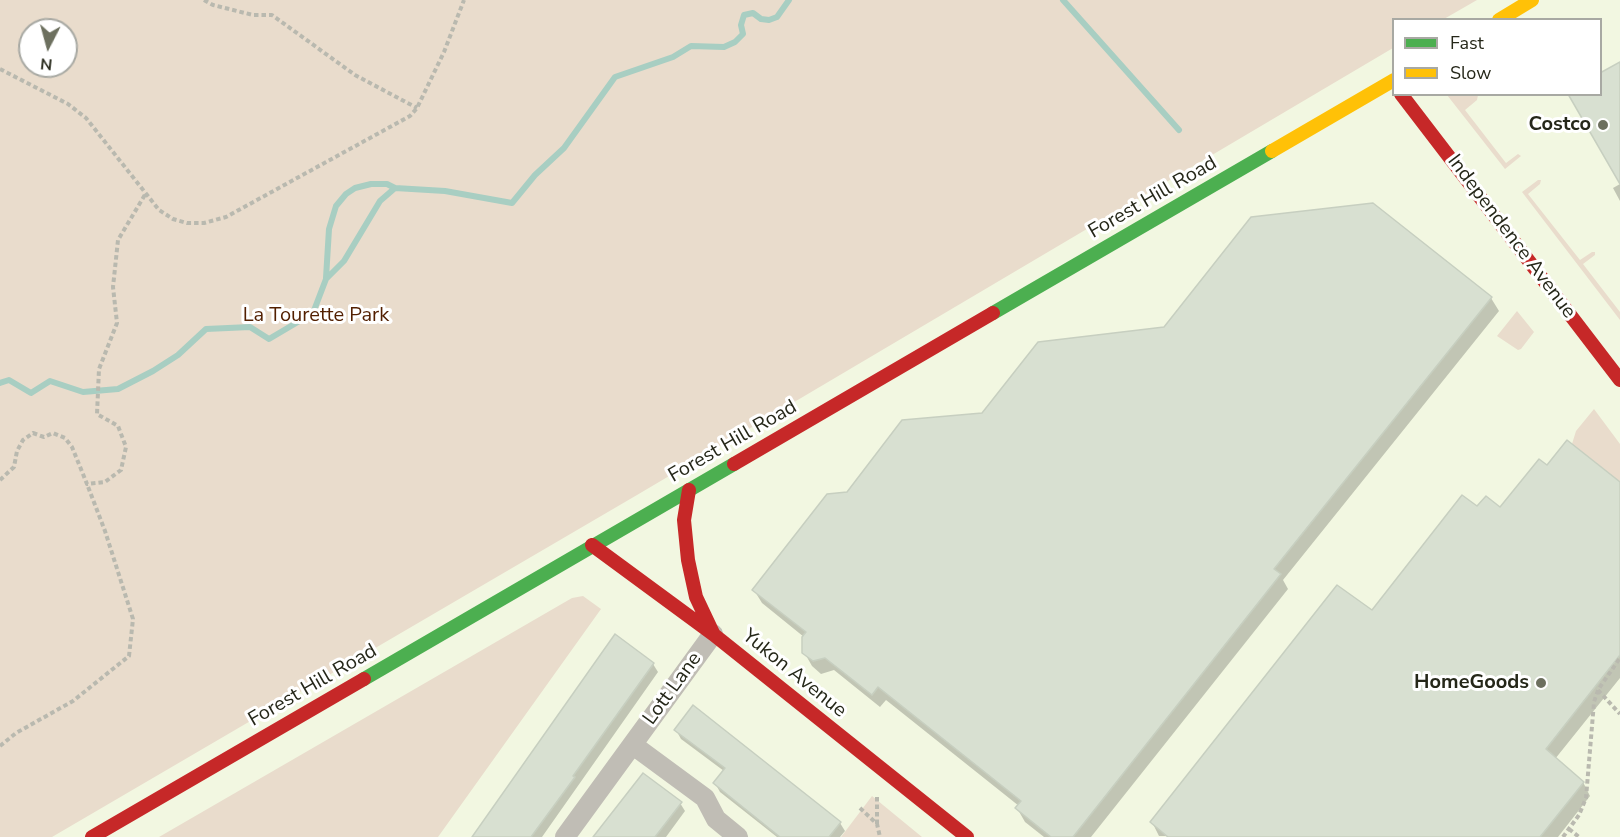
<!DOCTYPE html>
<style>
body{margin:0}
#map{position:relative;width:1620px;height:837px;overflow:hidden;background:#f2f7e1;font-family:"Nunito Sans",sans-serif}
canvas{display:block}
.legend{position:absolute;left:1392px;top:18px;width:210px;height:78px;box-sizing:border-box;background:#fff;border:2px solid #a8a9a3;margin:0;padding:8px 10px;list-style:none;font-size:18px;color:#252719}
.legend li{display:flex;align-items:center;gap:12px;height:30px}
.legend b{width:30px;border:2px solid #a8a9a3}
.north{position:absolute;left:18px;top:18px;width:60px;height:60px;box-sizing:border-box;background:#fff;border:2px solid #a8a9a3;border-radius:50%;rotate:186deg;font-size:16px;font-weight:700;line-height:24px;text-align:center;color:#252719}
.north::after{content:'';display:block;margin:auto;width:21px;height:27px;background:#6d705f;clip-path:polygon(50% 0,100% 100%,50% 72%,0 100%)}
</style>
<div id="map">
<canvas width="1620" height="837"></canvas>
<ul class="legend">
<li><b style="height:8px;background:#4caf50"></b>Fast</li>
<li><b style="height:8px;background:#ffc107"></b>Slow</li>
</ul>
<div class="north">N</div>
</div>
<script>
const c = document.querySelector('canvas').getContext('2d');
c.lineJoin = 'round';
function paint(path, color) {
  c.fillStyle = color;
  c.fill(path, 'evenodd');
}
function toPath(rows) {
  const path = new Path2D();
  for (const r of rows) {
    path.moveTo(r[0], r[1]);
    for (let i = 2; i < r.length; i += 2) path.lineTo(r[i], r[i + 1]);
  }
  return path;
}
function stroke(path, color, width, dash) {
  c.strokeStyle = color;
  c.lineWidth = width;
  c.lineCap = dash ? 'butt' : 'round';
  c.setLineDash(dash || []);
  c.stroke(path);
}
function label(font, color, halo, rows, align = 'center') {
  c.font = font + ' "Nunito Sans",sans-serif';
  c.lineWidth = 6;
  c.setLineDash([]);
  c.textBaseline = 'middle';
  c.strokeStyle = halo;
  c.fillStyle = color;
  for (const [text, x, y, turn = 0] of rows) {
    c.save();
    c.translate(x, y);
    c.rotate((+turn || 0) * Math.PI / 180);
    c.textAlign = isNaN(turn) ? turn : align;
    if (halo) c.strokeText(text, 0, 0);
    c.fillText(text, 0, 0);
    c.restore();
  }
}
paint(toPath([
 [0,0,1477,0,1444,19,1394,20,1393,48,637,495,52,837,0,837],
 [30,30,66,30,66,66,30,66],
 [1447,95,1478,95,1477,100,1465,110,1506,163,1518,154,1521,156,1505,169],
 [1538,180,1541,180,1540,184,1528,194,1580,260,1592,252,1595,252,1595,255,1583,264,1620,312,1620,320,1522,192],
 [1517,311,1534,332,1521,349,1518,350,1497,336],
 [1594,409,1620,444,1620,482,1572,444,1576,431],
 [583,596,601,609,438,837,159,837,572,598],
 [872,796,922,837,841,837]
]), '#e9dccc');
paint(toPath([
 [1620,184,1620,201,1613,188],
 [1491,298,1499,311,1283,580,1288,589,1091,837,1044,837,1025,822,1017,808,1019,806,886,700,880,707,834,670,821,674,812,666,804,652,804,637,762,603,754,590,847,493,982,414],
 [1547,467,1620,484,1620,678,1555,759,1583,782,1590,796,1558,837,1159,836,1152,822,1477,509,1501,510],
 [653,664,658,672,542,837,473,837],
 [676,730,840,823,845,831,840,837,777,837,720,792,715,783,724,771,681,739],
 [680,803,685,811,666,837,595,837]
]), '#0003');
stroke(toPath([
 [1063,0,1179,130],
 [326,278,329,229,336,206,346,194,355,188,371,184,387,184,395,188],
 [0,383,9,380,31,393,50,381,83,392,118,389,153,371,178,355,206,329,250,327,269,339,313,313,326,279,344,261,380,201,395,188,445,191,512,203,535,175,564,148,615,77,673,57,691,46,724,47,735,42,743,34,741,25,744,15,753,13,761,19,769,20,777,17,789,0]
]), '#a8cec2', 6);
const building = toPath([
 [1620,62,1620,184,1568,94,1600,94,1600,73,1620,62],
 [1373,203,1492,297,1274,569,1281,574,1073,837,1051,837,1015,808,1021,801,878,687,872,695,825,658,813,661,802,653,802,637,806,632,752,590,827,494,847,492,902,420,982,413,1038,342,1164,327,1251,217,1373,203],
 [1567,440,1620,482,1620,655,1546,749,1584,782,1540,837,1168,837,1150,822,1337,585,1372,610,1462,495,1477,506,1486,496,1500,507,1539,459,1547,465,1567,440],
 [615,634,654,663,573,776,575,777,531,837,472,837,615,634],
 [693,705,841,822,829,837,780,837,713,783,725,768,674,730,693,705],
 [643,773,682,802,655,837,593,837,643,773]
]);
paint(building, '#d8e0d1');
stroke(building, '#c7cfc0', 1.5);
stroke(toPath([
 [204,0,213,5,253,15,272,15,355,75,417,108],
 [0,69,68,104,86,118,159,210,173,219,187,223,204,223,226,217,410,116,417,108,444,52,464,0],
 [0,480,14,467,17,451,23,440,33,433,44,437,53,433,65,438,72,447,87,484,105,482,121,470,126,447,118,426,97,414,99,369,117,323,113,287,118,240,146,193],
 [1598,690,1620,714],
 [0,746,16,733,73,701,129,656,133,619,105,531,87,484],
 [877,797,877,824],
 [860,808,877,824,880,837],
 [1569,829,1579,837],
 [1563,837,1579,815,1586,798,1594,702,1598,690,1620,658]
]), '#b9b9af', 4, [4.5, 3]);
stroke(toPath([
 [633,745,705,798,716,819,738,837],
 [565,837,713,634]
]), '#c0bdb5', 20);
stroke(toPath([
 [993,313,1272,151],
 [364,679,734,464]
]), '#4caf50', 14);
stroke(toPath([
 [1499,20,1532,0],
 [1272,151,1394,80]
]), '#ffc107', 14);
stroke(toPath([
 [1401,94,1620,380],
 [734,464,993,313],
 [689,490,684,520,688,560,696,597,713,633],
 [592,545,713,634,967,837],
 [92,837,364,679]
]), '#c62828', 14);
for (const [x, y, r, color] of [
 [1603,125,6,"#6d705f"],
 [1541,683,6,"#6d705f"]
]) {
  const dot = new Path2D();
  dot.arc(x, y, r, 0, 2 * Math.PI);
  c.fillStyle = color;
  c.fill(dot);
  stroke(dot, '#fff', 2);
}
label('bold 20px', '#252719', '#fff', [
 ["Costco",1591,125],
 ["HomeGoods",1529,683]
], 'right');
label('20px', '#252719', '#fff', [
 ["Forest Hill Road",1153,198,-30],
 ["Independence Avenue",1511,237,53],
 ["Forest Hill Road",733,442,-30],
 ["Yukon Avenue",794,674,39],
 ["Forest Hill Road",313,686,-30],
 ["Lott Lane",673,689,-54]
]);
label('20px', '#521f00', '#fff', [
 ["La Tourette Park",316,316]
]);
</script>
